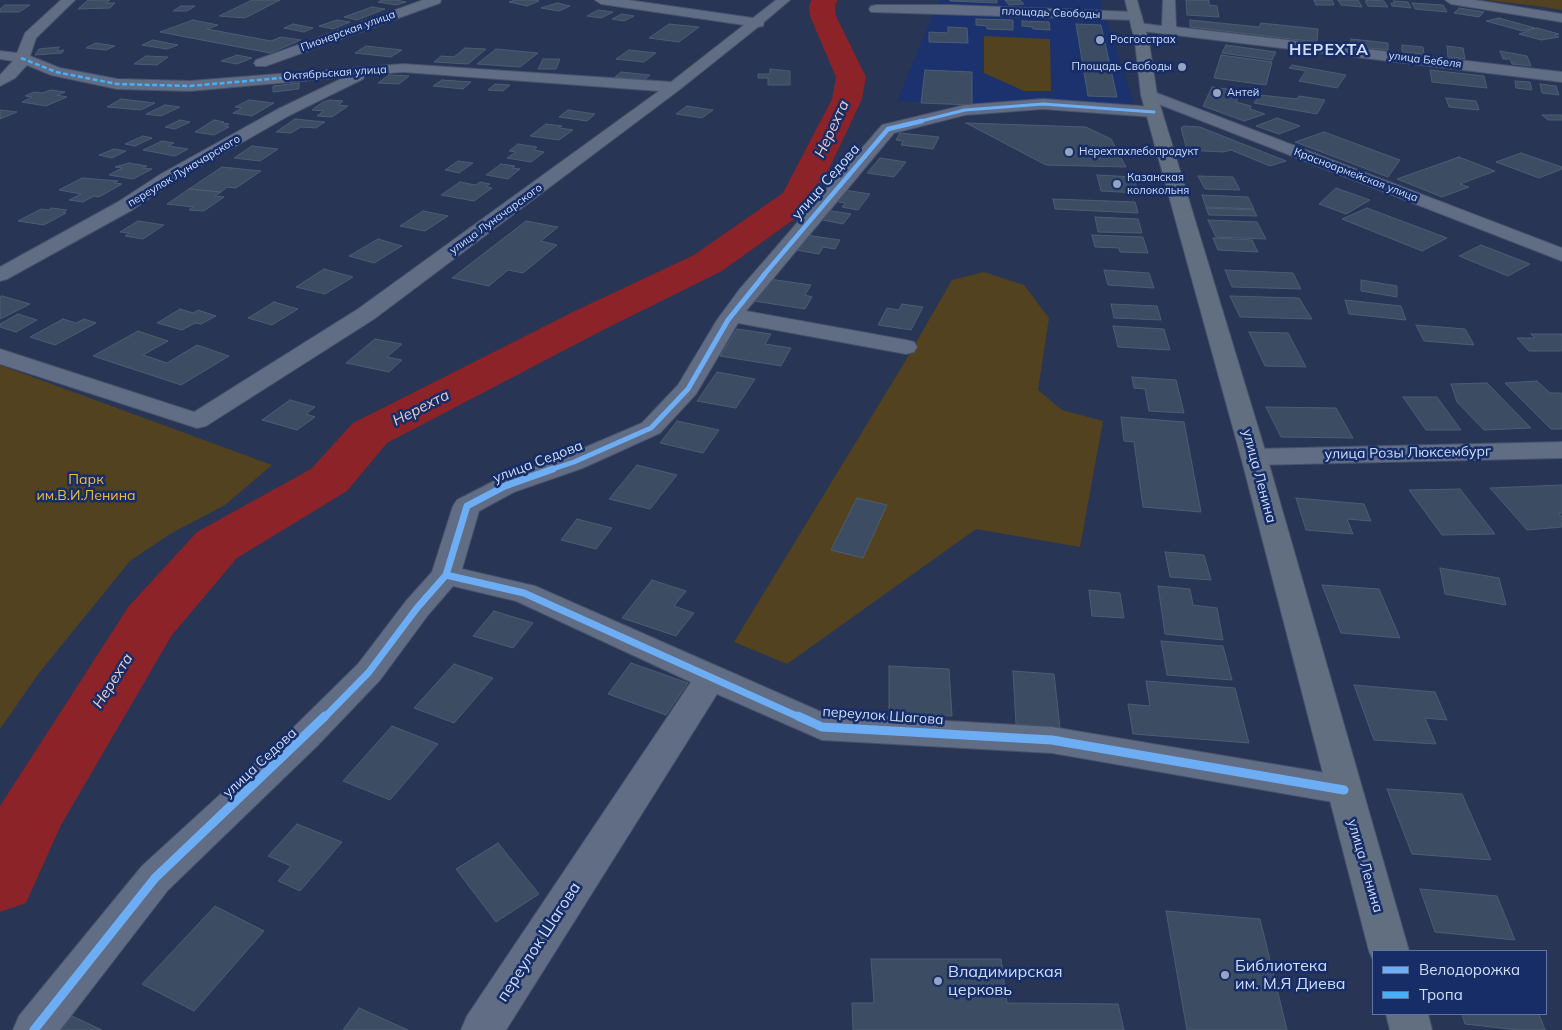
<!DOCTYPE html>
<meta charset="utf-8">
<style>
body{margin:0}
#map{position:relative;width:1562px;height:1030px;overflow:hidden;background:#283555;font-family:Mulish,sans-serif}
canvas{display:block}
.legend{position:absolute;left:1372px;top:950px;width:175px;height:65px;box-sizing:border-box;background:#162d67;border:1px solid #6174a3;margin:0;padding:6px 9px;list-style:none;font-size:15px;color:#d1dffc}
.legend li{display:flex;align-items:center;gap:10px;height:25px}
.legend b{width:25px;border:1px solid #6174a3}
</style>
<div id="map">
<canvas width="1562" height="1030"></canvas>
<ul class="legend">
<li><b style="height:6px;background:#6dadf4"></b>Велодорожка</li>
<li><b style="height:6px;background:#49aef6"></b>Тропа</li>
</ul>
</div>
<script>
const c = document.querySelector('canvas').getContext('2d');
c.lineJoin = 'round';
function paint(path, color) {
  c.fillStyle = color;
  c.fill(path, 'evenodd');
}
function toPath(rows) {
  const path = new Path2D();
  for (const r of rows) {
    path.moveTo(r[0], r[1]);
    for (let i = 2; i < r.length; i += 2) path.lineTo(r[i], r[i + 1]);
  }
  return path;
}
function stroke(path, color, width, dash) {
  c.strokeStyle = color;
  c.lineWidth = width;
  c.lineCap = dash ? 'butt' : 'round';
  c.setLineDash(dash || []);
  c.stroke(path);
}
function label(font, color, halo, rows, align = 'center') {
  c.font = font + ' Mulish,sans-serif';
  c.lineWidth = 5;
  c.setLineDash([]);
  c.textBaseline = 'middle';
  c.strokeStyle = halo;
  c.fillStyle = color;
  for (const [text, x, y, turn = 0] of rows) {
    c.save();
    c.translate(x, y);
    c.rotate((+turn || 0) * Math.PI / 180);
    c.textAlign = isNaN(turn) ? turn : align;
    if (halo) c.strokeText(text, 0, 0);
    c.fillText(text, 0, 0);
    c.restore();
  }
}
paint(toPath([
 [939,0,1100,0,1137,112,897,101]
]), '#1b326f');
paint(toPath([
 [1486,0,1562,0,1562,10,1537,6],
 [984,36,1050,39,1051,91,1024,91,984,73],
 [984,272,1024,285,1049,318,1038,390,1062,410,1103,421,1080,547,976,529,787,664,734,642,906,360,952,280],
 [0,365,272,465,225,505,170,534,130,561,39,673,0,729]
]), '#52421f');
paint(toPath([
 [812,0,838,0,835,5,836,16,866,77,862,99,811,207,722,271,605,329,387,443,347,491,237,558,172,635,61,825,26,903,0,912,0,806,129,606,197,532,311,469,353,423,575,311,694,255,783,193,832,99,836,77,810,16,809,5,812,0]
]), '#8c2328');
const building = toPath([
 [88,0,110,0,106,3,115,3,110,8,78,9,88,0],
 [252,0,280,0,245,18,219,16,252,0],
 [383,0,396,0,406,2,396,5,378,2,383,0],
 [515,0,534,0,539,1,527,6,509,2,515,0],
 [950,0,997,0,997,3,950,1,950,0],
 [1005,0,1020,0,1024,4,1009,5,1005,0],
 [1186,0,1209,0,1209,5,1217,6,1219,17,1187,15,1186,0],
 [1314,0,1332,0,1334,5,1316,5,1314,0],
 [1338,0,1358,0,1362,7,1341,5,1338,0],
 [1370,0,1384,1,1388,7,1368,6,1365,1,1370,0],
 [1394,1,1408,2,1411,8,1392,6,1391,3,1395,3,1394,1],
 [557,3,570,6,559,11,541,8,557,3],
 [1412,3,1443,5,1447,12,1415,9,1412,3],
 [5,5,30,5,19,12,0,12,0,9,5,5],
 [181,6,195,6,187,11,173,11,181,6],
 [372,7,385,9,357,20,344,17,372,7],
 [1459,8,1484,12,1479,17,1454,13,1459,8],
 [598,10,613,12,601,18,587,16,598,10],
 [622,14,634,16,624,21,612,19,622,14],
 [1499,18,1535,28,1522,31,1486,21,1499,18],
 [976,19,1013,20,1013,30,987,29,987,26,976,25,976,19],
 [193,20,218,25,207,29,271,41,281,37,301,40,270,53,160,32,193,20],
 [337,20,350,22,333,29,319,26,337,20],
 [1190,20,1259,27,1261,23,1318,29,1317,42,1190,27,1190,20],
 [1022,21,1049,22,1050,30,1033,29,1032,27,1022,26,1022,21],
 [293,24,313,28,304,32,284,28,293,24],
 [669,24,699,27,679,42,649,38,669,24],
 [1076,24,1101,25,1117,97,1088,96,1076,24],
 [948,27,967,28,968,43,929,42,929,32,948,33,948,27],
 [1537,28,1559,34,1554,35,1559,37,1541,40,1519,34,1537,28],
 [1351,39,1388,43,1388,50,1350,46,1351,39],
 [153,40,178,45,167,49,142,45,153,40],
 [96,43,115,46,106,50,86,48,96,43],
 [1226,45,1276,52,1272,60,1222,53,1226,45],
 [1402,45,1423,47,1424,54,1402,52,1402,45],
 [366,46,402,50,391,57,355,53,366,46],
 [1447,46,1463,48,1465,59,1448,57,1447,46],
 [59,47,57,51,64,50,62,53,35,55,39,49,59,47],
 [465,48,486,49,468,64,434,62,441,56,454,57,465,48],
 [496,49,538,53,520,67,477,64,496,49],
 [629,50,656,53,644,62,616,59,629,50],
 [1500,51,1527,56,1531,66,1512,64,1510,59,1503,59,1500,51],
 [237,55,252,58,237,64,221,61,237,55],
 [1221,55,1272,62,1266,85,1214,78,1221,55],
 [146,56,168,57,157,65,134,64,146,56],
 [543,59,560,59,556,69,538,69,543,59],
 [1292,65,1346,75,1337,88,1299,81,1306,71,1289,68,1292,65],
 [770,69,790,71,790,85,768,85,768,78,758,78,758,74,770,74,770,69],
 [925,70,972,72,972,105,921,103,925,70],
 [1430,70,1484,76,1487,88,1432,82,1430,70],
 [621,72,650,75,644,80,615,77,621,72],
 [389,75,409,76,399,84,378,83,389,75],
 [442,80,471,82,463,89,433,86,442,80],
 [1515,81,1530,82,1532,90,1516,88,1515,81],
 [299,83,299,89,273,92,273,86,299,83],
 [495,84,510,85,503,91,488,90,495,84],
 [1540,84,1556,86,1559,95,1542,93,1540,84],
 [1212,87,1241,91,1236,102,1251,106,1250,109,1265,114,1244,121,1203,106,1212,87],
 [51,90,65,92,57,95,67,97,46,106,22,102,32,97,25,96,34,92,42,93,51,90],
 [1260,95,1297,99,1299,96,1325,100,1317,114,1254,103,1260,95],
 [1446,98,1476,101,1479,110,1449,107,1446,98],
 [121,99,155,103,141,110,107,107,121,99],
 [249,100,274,103,252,116,233,113,242,108,235,107,249,100],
 [330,100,343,101,338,105,348,106,332,117,317,116,324,111,312,110,323,102,330,100],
 [165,105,180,107,161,116,146,114,165,105],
 [687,106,713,110,702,118,676,114,687,106],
 [0,110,17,112,0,119,0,110],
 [568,110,595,114,587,121,559,117,568,110],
 [1542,115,1562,115,1562,120,1548,120,1542,115],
 [1277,118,1300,126,1279,134,1256,126,1277,118],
 [295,119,325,122,316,128,301,127,291,133,276,132,295,119],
 [180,120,190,122,175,129,165,127,180,120],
 [214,120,224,122,222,123,229,124,225,126,229,127,214,135,195,132,214,120],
 [966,123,1086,127,1111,139,1126,167,1046,165,966,123],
 [546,124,562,126,559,128,573,130,559,140,530,136,546,124],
 [1184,126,1200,127,1286,161,1270,166,1231,150,1223,152,1187,150,1181,128,1184,126],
 [1324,132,1400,160,1388,177,1295,142,1324,132],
 [900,133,939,137,933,149,901,145,903,141,896,140,900,133],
 [143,136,152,138,135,146,125,144,143,136],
 [162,141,174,143,168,146,188,149,175,156,143,150,162,141],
 [518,144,537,147,534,150,544,152,531,162,507,158,516,152,509,151,518,144],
 [252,146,278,149,260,161,234,158,252,146],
 [114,149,126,151,112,158,99,155,114,149],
 [1521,153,1562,167,1562,169,1539,178,1496,162,1521,153],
 [1459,157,1495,171,1460,184,1469,187,1442,197,1397,179,1459,157],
 [880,158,906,162,894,177,867,173,880,158],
 [458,161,473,163,459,173,445,170,458,161],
 [129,163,147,166,143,168,152,169,133,179,109,175,122,168,115,167,129,163],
 [501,164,515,166,512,168,520,169,508,179,486,175,501,164],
 [222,167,261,171,236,188,227,187,221,192,189,189,222,167],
 [1097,175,1134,177,1138,193,1101,191,1097,175],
 [1198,176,1233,177,1240,190,1205,189,1198,176],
 [82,178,118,181,114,183,122,184,99,197,94,196,83,202,69,200,81,194,59,190,82,178],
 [460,182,476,185,480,182,490,184,486,187,492,188,474,201,441,195,460,182],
 [1336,188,1370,200,1346,214,1319,204,1336,188],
 [189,189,221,192,215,196,224,197,204,211,189,210,193,207,167,204,189,189],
 [844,190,870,194,858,210,842,207,845,203,834,201,844,190],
 [1202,195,1248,197,1254,209,1206,207,1202,195],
 [1053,199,1135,202,1138,213,1055,209,1053,199],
 [52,208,67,210,63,212,66,213,44,225,18,221,41,209,48,210,52,208],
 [1206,208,1254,210,1257,216,1209,215,1206,208],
 [1367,208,1447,238,1422,251,1342,219,1367,208],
 [826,210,851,214,843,224,818,219,826,210],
 [423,211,448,216,425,231,400,226,423,211],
 [1095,217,1138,219,1142,233,1098,232,1095,217],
 [1208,220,1257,222,1266,239,1216,237,1208,220],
 [138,221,164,225,143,239,125,236,129,233,120,232,138,221],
 [526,221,558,227,541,241,557,245,523,273,508,270,489,286,452,278,526,221],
 [806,235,840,240,835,249,823,247,819,254,796,250,806,235],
 [1092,235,1143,237,1148,253,1120,252,1119,248,1095,247,1092,235],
 [1213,238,1252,240,1258,252,1218,250,1213,238],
 [378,239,402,246,374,263,349,256,378,239],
 [1481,245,1530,264,1508,276,1459,256,1481,245],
 [324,269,353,277,325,294,296,287,324,269],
 [1104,270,1149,273,1154,288,1108,285,1104,270],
 [1225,270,1293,273,1301,289,1232,287,1225,270],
 [769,279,811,285,805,295,812,297,805,309,754,301,769,279],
 [1361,280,1397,286,1397,297,1361,291,1361,280],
 [2,296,30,304,0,319,0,297,2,296],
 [1230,296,1299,298,1312,319,1240,317,1230,296],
 [1345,300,1401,306,1406,320,1349,314,1345,300],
 [274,302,298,309,272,325,248,318,274,302],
 [902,304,923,307,911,330,878,325,887,308,899,310,902,304],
 [1111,304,1157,306,1161,320,1114,318,1111,304],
 [180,309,193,313,198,310,216,316,201,324,195,323,182,330,157,323,180,309],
 [18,314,37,320,16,332,0,327,0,324,18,314],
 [63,319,76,323,84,319,96,323,55,345,30,337,63,319],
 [1416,325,1465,329,1474,345,1424,341,1416,325],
 [1113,326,1164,329,1170,350,1118,347,1113,326],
 [737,329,771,334,765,344,791,348,781,366,720,356,737,329],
 [138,331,168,341,143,355,167,363,197,345,229,356,181,385,93,356,138,331],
 [1249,332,1288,333,1306,367,1265,366,1249,332],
 [1531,334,1562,334,1562,351,1529,351,1517,338,1535,338,1531,334],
 [375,339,402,344,387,357,402,360,389,372,346,363,375,339],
 [717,372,755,379,736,408,697,401,717,372],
 [1132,377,1176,380,1184,413,1149,411,1145,389,1134,388,1132,377],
 [1537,381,1550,393,1562,393,1562,429,1551,429,1505,383,1537,381],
 [1487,383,1531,428,1484,430,1457,402,1451,384,1487,383],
 [1403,397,1437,397,1461,430,1426,430,1403,397],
 [290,400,315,407,306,414,315,417,297,430,262,420,290,400],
 [1266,407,1336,408,1353,438,1281,437,1266,407],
 [1121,417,1184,422,1201,512,1143,507,1134,442,1124,441,1121,417],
 [677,421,719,430,703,453,660,443,677,421],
 [637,465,677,475,650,509,609,499,637,465],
 [1562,485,1562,513,1559,513,1562,517,1562,527,1527,530,1490,488,1562,485],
 [1460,489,1495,534,1442,535,1409,490,1460,489],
 [857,498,887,505,863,558,831,550,857,498],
 [1296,498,1364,504,1371,521,1347,519,1353,534,1306,530,1296,498],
 [577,519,612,528,596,549,561,540,577,519],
 [1165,552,1204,555,1211,580,1170,577,1165,552],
 [1440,568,1499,578,1506,605,1445,594,1440,568],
 [652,580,686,591,674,606,694,613,676,636,622,618,652,580],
 [1322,585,1379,589,1400,638,1341,633,1322,585],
 [1158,586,1190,589,1193,605,1217,608,1223,640,1165,634,1158,586],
 [1089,590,1120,593,1124,618,1092,616,1089,590],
 [494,611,533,623,513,648,473,636,494,611],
 [1161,641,1223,646,1232,680,1167,675,1161,641],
 [631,663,688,683,666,715,608,694,631,663],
 [454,664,493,678,454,723,414,708,454,664],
 [889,666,949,669,952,716,889,713,889,666],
 [1013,671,1054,674,1060,728,1016,724,1013,671],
 [1146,681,1235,688,1249,743,1133,734,1128,704,1150,706,1146,681],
 [1354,685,1435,692,1447,720,1425,718,1436,744,1374,740,1354,685],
 [392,726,438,744,390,800,343,781,392,726],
 [1387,789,1462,794,1491,860,1412,854,1387,789],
 [297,824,342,842,300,891,278,881,291,866,268,856,297,824],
 [498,843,539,894,496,922,456,869,498,843],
 [1420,889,1497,896,1515,940,1435,932,1420,889],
 [215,906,264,931,194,1011,142,984,215,906],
 [1166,911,1260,919,1287,1030,1187,1030,1166,911],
 [871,959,1001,959,1007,1003,1118,1004,1124,1030,853,1030,852,1003,874,1003,871,959],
 [359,1008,408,1030,343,1030,359,1008],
 [1462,1014,1539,1014,1545,1030,1518,1030,1465,1024,1462,1014],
 [72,1016,102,1030,60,1030,72,1016]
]);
paint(building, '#3c4c63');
stroke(building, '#4b5d75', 1);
const minor = toPath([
 [61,0,75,0,36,38,30,56,60,68,117,79,190,81,403,64,671,82,744,25,601,4,595,0,628,0,753,18,776,0,790,0,764,22,763,26,758,27,679,90,374,319,206,426,197,428,0,364,0,349,194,412,358,309,659,91,403,72,365,75,363,79,290,115,173,182,132,210,7,279,0,281,0,267,118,202,161,174,278,109,345,77,190,91,117,89,51,75,27,65,15,78,0,86,0,75,13,61,0,59,0,51,17,53,25,33,61,0],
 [423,0,441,0,440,3,266,66,256,66,254,63,256,60,423,0],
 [1163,0,1175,0,1176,27,1562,72,1562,82,1133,30,1131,27,1133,24,1138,23,1162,26,1163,0],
 [1445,0,1475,0,1562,14,1562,22,1451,4,1445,0],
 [876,5,951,5,1135,12,1142,16,1135,20,871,12,869,9,871,6,876,5],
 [1149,90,1562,248,1562,261,1143,98,1141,95,1143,92,1149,90],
 [1043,99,1154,107,1160,109,1162,112,1160,115,1154,117,1043,109,965,115,894,133,746,311,906,340,914,342,917,347,914,352,906,354,738,323,696,394,660,433,583,468,514,492,479,511,462,569,535,586,826,714,1052,727,1344,776,1356,780,1362,790,1356,800,1344,804,1052,753,822,740,717,694,506,1030,461,1030,467,1016,691,682,516,601,453,586,428,615,380,680,317,746,168,890,60,1030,13,1030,19,1016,142,866,293,728,358,664,406,601,432,572,453,506,457,500,496,480,565,456,642,423,678,385,717,320,739,290,882,125,965,105,1043,99],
 [1562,442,1562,458,1254,465,1245,462,1241,457,1245,452,1254,449,1562,442]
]);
const major = toPath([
 [1125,0,1137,0,1149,42,1157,95,1267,457,1409,951,1373,951,1373,960,1369,951,1241,457,1141,95,1135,42,1125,0],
 [1386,1014,1428,1014,1432,1030,1390,1030,1386,1014]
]);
stroke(minor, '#47516b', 2);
stroke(major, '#47516b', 2);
paint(minor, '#616c85');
paint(major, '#626f81');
stroke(toPath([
 [21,58,56,72,117,84,190,86,371,70]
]), '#49aef6', 2.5, [5, 2.5]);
stroke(toPath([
 [917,122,965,110,1043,104,1154,112]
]), '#6dadf4', 3);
stroke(toPath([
 [763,276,888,129,922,121]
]), '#6dadf4', 4.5);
stroke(toPath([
 [550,470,574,462,651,428,688,389,728,320,765,274]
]), '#6dadf4', 5);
stroke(toPath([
 [446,575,524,593,801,718],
 [324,718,369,672,417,608,446,575,467,506,505,486,553,469]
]), '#6dadf4', 7);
stroke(toPath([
 [798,716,822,727,1052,740,1344,790],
 [34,1030,155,878,325,716]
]), '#6dadf4', 9);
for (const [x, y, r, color] of [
 [1100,40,5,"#96a4c2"],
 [1182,67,5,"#96a4c2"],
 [1217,93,5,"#96a4c2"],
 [1069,152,5,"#96a4c2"],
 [1117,184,5,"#96a4c2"],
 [1225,975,5,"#96a4c2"],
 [938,981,5,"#96a4c2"]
]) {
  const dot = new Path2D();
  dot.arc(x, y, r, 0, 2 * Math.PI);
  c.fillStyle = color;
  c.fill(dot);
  stroke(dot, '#162d67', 2);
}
label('11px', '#d1dffc', '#162d67', [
 ["площадь Свободы",1051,13,2],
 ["Пионерская улица",348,31,-20],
 ["улица Бебеля",1425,60,7],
 ["Октябрьская улица",335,73,-4],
 ["переулок Луначарского",184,171,-31],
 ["Красноармейская улица",1356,175,21],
 ["улица Луначарского",496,219,-36]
]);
label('11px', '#d1dffc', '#162d67', [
 ["Росгосстрах",1110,40],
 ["Площадь Свободы",1172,67,"right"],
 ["Антей",1227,93],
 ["Нерехтахлебопродукт",1079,152],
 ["Казанская",1127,178],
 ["колокольня",1127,191]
], 'left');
label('14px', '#d1dffc', '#162d67', [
 ["улица Седова",826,182,-49],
 ["улица Розы Люксембург",1408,453,-1],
 ["улица Седова",538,462,-21],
 ["улица Ленина",1259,476,75],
 ["переулок Шагова",883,716,4],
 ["улица Седова",260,763,-43],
 ["улица Ленина",1365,866,74]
]);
label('14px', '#efba3f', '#162d67', [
 ["Парк",86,480],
 ["им.В.И.Ленина",86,496]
]);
label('italic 15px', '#ebcbc8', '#162d67', [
 ["Нерехта",832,129,-65],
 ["Нерехта",421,408,-27],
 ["Нерехта",113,681,-58]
]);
c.letterSpacing = '1px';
label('bold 16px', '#d1dffc', '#162d67', [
 ["НЕРЕХТА",1329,50]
]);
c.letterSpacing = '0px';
label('16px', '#d1dffc', '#162d67', [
 ["переулок Шагова",539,942,-57]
]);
label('16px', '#d1dffc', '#162d67', [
 ["Библиотека",1235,966],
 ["им. М.Я Диева",1235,984],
 ["Владимирская",948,972],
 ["церковь",948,990]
], 'left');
</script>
